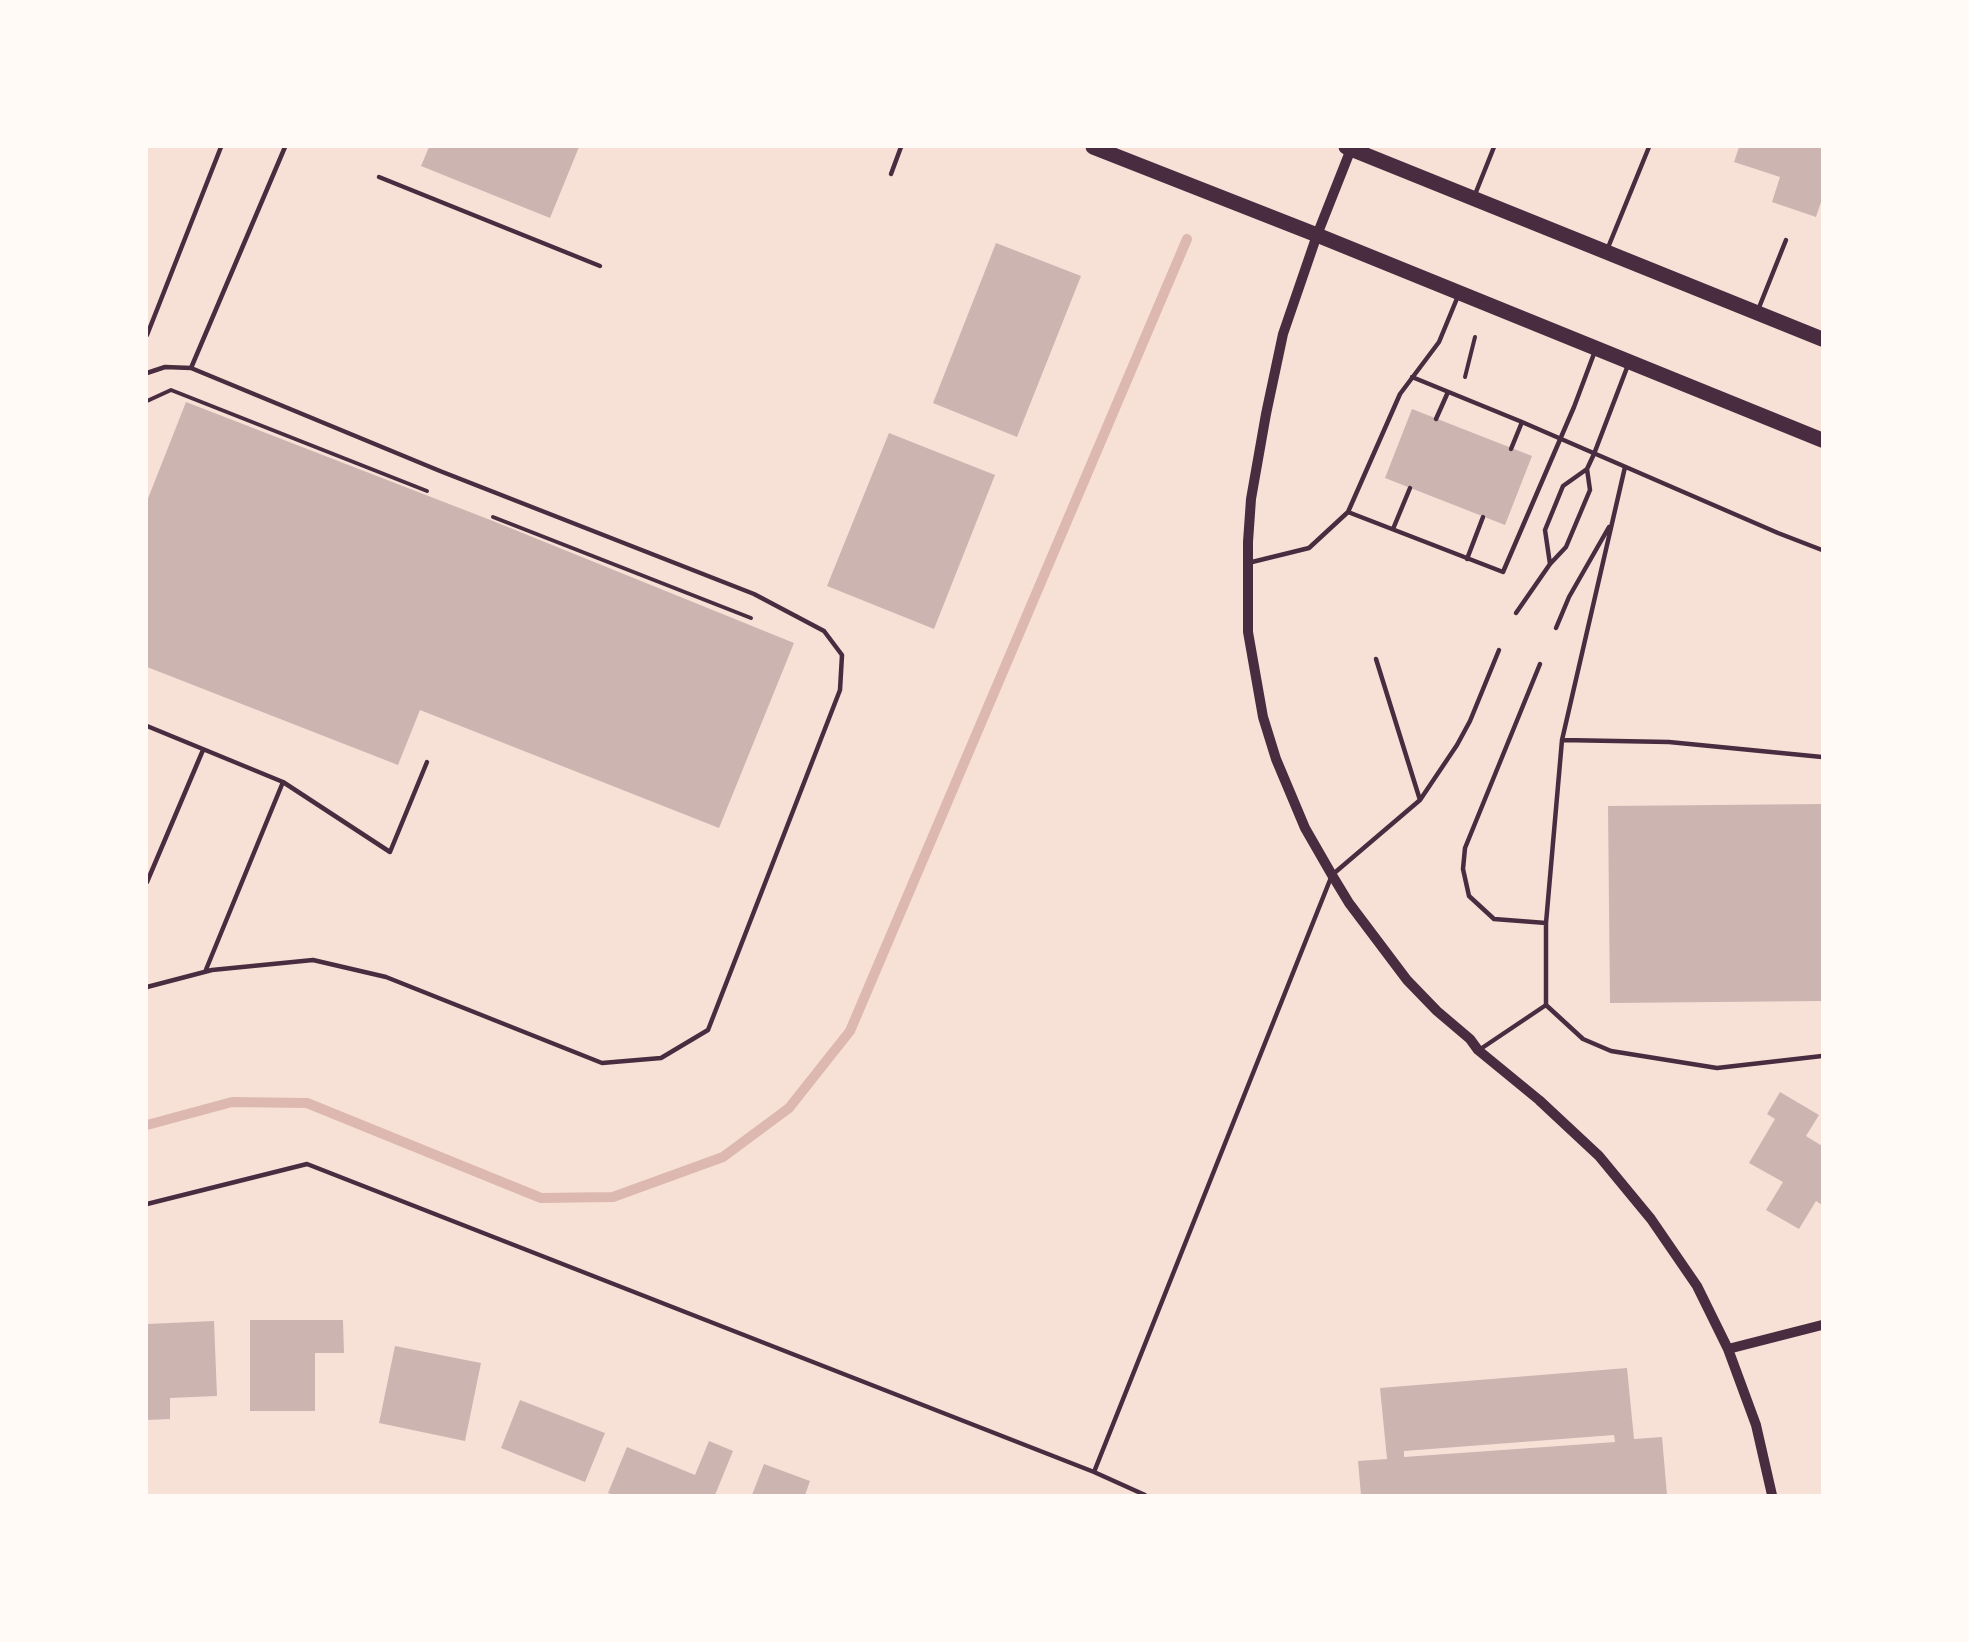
<!DOCTYPE html>
<style>
body{margin:0}
#map{position:relative;width:1969px;height:1642px;overflow:hidden;background:#f7e1d7;font-family:Roboto,sans-serif}
canvas{display:block}
.frame{position:absolute;inset:0;border:148px solid #fffaf5;pointer-events:none}
</style>
<div id="map">
<canvas width="1969" height="1642"></canvas>
<div class="frame"></div>
</div>
<script>
const c = document.querySelector('canvas').getContext('2d');
c.lineJoin = 'round';
function toPath(rows) {
  const path = new Path2D();
  for (const r of rows) {
    path.moveTo(r[0], r[1]);
    for (let i = 2; i < r.length; i += 2) path.lineTo(r[i], r[i + 1]);
  }
  return path;
}
function stroke(path, color, width, dash) {
  c.strokeStyle = color;
  c.lineWidth = width;
  c.lineCap = dash ? 'butt' : 'round';
  c.setLineDash(dash || []);
  c.stroke(path);
}
function paint(path, color) {
  c.fillStyle = color;
  c.fill(path, 'evenodd');
}
stroke(toPath([
 [147,1125,232,1102,307,1103,541,1198,613,1197,723,1157,789,1108,850,1031,1187,239]
]), '#dcb8b0', 10);
paint(toPath([
 [429,147,579,147,550,218,421,166],
 [1739,147,1822,147,1822,199,1816,217,1772,202,1780,177,1734,162],
 [996,243,1081,276,1017,437,933,403],
 [186,402,493,521,794,643,719,828,420,710,398,765,147,667,147,501],
 [1412,409,1532,456,1505,525,1385,478],
 [889,433,995,475,934,629,827,586],
 [1822,804,1822,1001,1610,1003,1608,806],
 [1780,1092,1819,1115,1806,1136,1822,1146,1822,1205,1816,1201,1799,1229,1766,1210,1783,1182,1749,1163,1775,1119,1767,1114],
 [250,1320,343,1320,344,1353,315,1353,315,1411,250,1411],
 [214,1321,217,1396,170,1398,170,1419,147,1420,147,1324],
 [395,1346,481,1363,465,1441,379,1423],
 [1627,1368,1634,1439,1662,1437,1667,1495,1361,1495,1358,1461,1387,1459,1380,1388],
 [1614,1435,1615,1442,1404,1457,1404,1451],
 [520,1400,605,1433,585,1482,501,1448],
 [709,1441,733,1451,715,1495,614,1495,608,1493,627,1447,695,1475],
 [764,1464,810,1481,805,1495,752,1495]
]), '#ccb4b1');
stroke(toPath([
 [1465,377,1475,337],
 [147,401,171,390,427,491],
 [493,517,751,618]
]), '#4a2c40', 4);
stroke(toPath([
 [891,174,901,147],
 [379,177,600,266],
 [1474,197,1494,147],
 [1607,250,1649,147],
 [1758,310,1786,240],
 [147,335,221,147],
 [191,368,285,147],
 [147,373,165,367,191,368,440,471,754,594,824,631,842,655,840,690,708,1030,661,1058,602,1063,386,977,313,960,212,970,147,987],
 [1412,377,1522,422,1778,533,1822,550],
 [1436,419,1448,392],
 [1511,449,1522,422],
 [1625,467,1562,740,1546,923,1546,1005,1583,1039,1611,1051,1717,1068,1822,1056],
 [1348,512,1503,572,1574,407,1595,351],
 [1393,529,1410,488],
 [1467,559,1483,517],
 [1248,563,1309,548,1348,512,1400,394,1439,342,1458,296],
 [1550,564,1545,530,1563,486,1587,469],
 [1516,613,1550,564,1566,547,1590,490,1587,469,1594,454,1628,365],
 [1556,628,1569,597,1609,527],
 [1376,659,1420,800],
 [1540,664,1465,848,1463,869,1469,896,1494,919,1546,923],
 [147,726,283,782,390,852,427,762],
 [1562,740,1669,742,1822,757],
 [147,882,203,750],
 [205,972,283,782],
 [1479,1050,1546,1005],
 [147,1204,307,1164,1094,1472],
 [1145,1495,1094,1472,1332,875,1420,800,1457,745,1470,721,1499,650]
]), '#4a2c40', 4.5);
stroke(toPath([
 [1351,149,1317,235,1283,334,1266,414,1251,499,1248,542,1248,632,1263,717,1276,759,1305,828,1332,875,1349,903,1407,980,1437,1011,1470,1039,1478,1050,1539,1100,1599,1156,1651,1219,1697,1286,1728,1349,1756,1425,1772,1495],
 [1728,1349,1822,1325]
]), '#4a2c40', 10);
stroke(toPath([
 [1093,147,1317,235,1822,440],
 [1346,147,1822,339]
]), '#4a2c40', 15);
</script>
